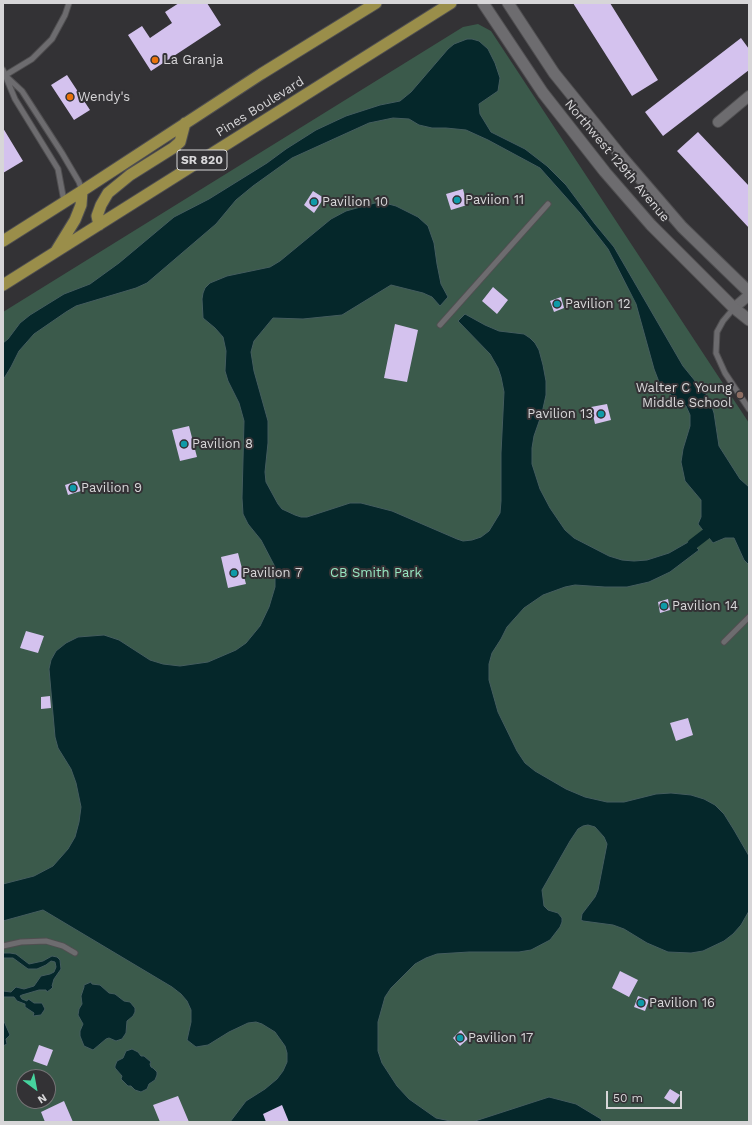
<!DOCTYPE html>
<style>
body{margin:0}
#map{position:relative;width:752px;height:1125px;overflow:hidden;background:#333235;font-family:"Work Sans",sans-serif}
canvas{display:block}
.frame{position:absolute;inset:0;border:4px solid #d7d6d8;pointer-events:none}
.north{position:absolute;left:16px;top:1069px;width:40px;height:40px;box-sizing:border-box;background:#333235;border:1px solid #757476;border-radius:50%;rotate:148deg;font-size:11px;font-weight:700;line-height:16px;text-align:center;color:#d7d6d8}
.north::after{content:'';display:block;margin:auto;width:14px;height:18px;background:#46d49e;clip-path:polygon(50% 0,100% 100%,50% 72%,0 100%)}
.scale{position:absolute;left:606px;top:1091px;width:76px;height:18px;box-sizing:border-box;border:2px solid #d7d6d8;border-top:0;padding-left:5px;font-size:12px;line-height:14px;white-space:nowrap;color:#d7d6d8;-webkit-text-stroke:3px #333235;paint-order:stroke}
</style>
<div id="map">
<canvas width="752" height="1125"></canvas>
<div class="frame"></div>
<div class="north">N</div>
<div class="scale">50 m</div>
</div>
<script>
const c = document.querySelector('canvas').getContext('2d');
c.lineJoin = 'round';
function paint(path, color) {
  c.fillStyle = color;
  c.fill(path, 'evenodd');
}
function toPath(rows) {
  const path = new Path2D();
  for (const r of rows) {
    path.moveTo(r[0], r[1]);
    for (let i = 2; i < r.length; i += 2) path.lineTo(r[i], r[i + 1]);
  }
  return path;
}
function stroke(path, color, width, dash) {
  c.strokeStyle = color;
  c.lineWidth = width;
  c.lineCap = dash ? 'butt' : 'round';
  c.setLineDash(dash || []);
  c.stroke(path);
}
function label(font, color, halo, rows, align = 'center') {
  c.font = font + ' "Work Sans",sans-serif';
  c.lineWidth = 4;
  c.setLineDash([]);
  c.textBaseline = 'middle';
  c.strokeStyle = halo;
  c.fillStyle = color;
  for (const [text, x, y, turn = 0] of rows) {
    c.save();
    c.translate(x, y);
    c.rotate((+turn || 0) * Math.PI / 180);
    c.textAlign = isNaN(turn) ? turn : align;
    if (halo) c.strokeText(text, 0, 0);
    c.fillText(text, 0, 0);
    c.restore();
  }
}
paint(toPath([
 [478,24,491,31,749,423,749,1122,3,1122,3,312,463,27],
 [24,1077,48,1077,48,1101,24,1101]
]), '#3b5a4b');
const water = toPath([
 [467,39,472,39,479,41,488,49,495,63,500,78,498,91,479,104,480,114,491,132,525,149,547,166,566,185,595,224,614,247,683,366,709,398,714,413,719,446,740,479,749,487,749,565,744,560,734,538,725,538,713,543,698,524,701,517,701,500,685,481,681,462,683,449,690,426,690,415,686,406,671,395,659,382,654,369,636,304,608,249,580,213,540,168,488,140,466,130,446,128,432,128,419,125,409,119,393,118,369,123,292,158,253,186,236,200,216,224,147,283,136,288,76,306,66,312,34,334,19,351,11,367,3,380,3,343,8,339,20,323,30,315,64,294,90,284,119,263,174,217,209,199,267,163,286,149,316,130,346,116,380,105,400,101,411,92,448,49,454,44,467,39],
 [375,203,385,203,396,206,418,217,428,226,434,243,437,264,441,284,448,297,440,306,432,297,423,293,391,285,342,315,303,319,273,318,254,341,251,352,254,371,268,421,268,443,265,472,266,482,278,504,282,509,295,515,301,517,307,517,350,503,361,503,392,511,457,539,463,541,472,540,481,537,489,531,500,513,501,501,501,453,504,392,501,377,498,368,490,354,458,321,465,314,485,325,499,331,524,334,530,338,535,343,539,350,543,365,546,381,546,395,542,413,534,436,532,448,532,464,540,489,550,508,565,530,574,538,609,556,622,560,634,561,647,560,669,553,690,541,699,550,670,572,649,582,627,587,605,587,575,585,565,587,543,595,524,608,507,627,501,639,492,653,489,664,489,680,498,712,517,751,525,763,535,771,566,789,585,797,607,802,624,802,656,794,671,793,691,795,704,799,715,805,724,814,734,830,749,856,749,911,741,925,733,934,724,941,703,951,691,953,668,952,647,943,624,929,613,925,583,921,581,920,582,914,595,897,598,890,607,844,604,837,595,827,588,825,583,826,578,829,570,841,542,890,544,906,548,910,558,913,562,918,562,922,560,927,550,940,531,950,519,952,469,952,437,954,426,958,415,964,391,988,385,997,378,1022,378,1051,382,1063,397,1086,409,1099,436,1118,455,1122,230,1122,246,1101,265,1089,277,1079,283,1071,287,1062,287,1053,285,1046,275,1032,262,1024,256,1022,248,1023,229,1032,208,1045,196,1047,187,1040,191,1022,191,1010,187,1001,181,994,172,987,43,910,3,921,3,884,34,876,53,866,68,849,75,837,79,822,81,807,76,783,71,769,58,748,55,737,49,669,51,660,56,651,66,643,78,637,104,635,119,640,150,660,163,664,180,666,208,662,236,650,246,643,260,626,269,607,275,587,275,570,274,565,261,540,248,524,243,514,242,498,244,421,239,403,228,381,225,371,226,351,223,337,215,328,203,318,202,299,203,293,205,288,210,283,227,276,270,267,280,261,331,219,346,211,375,203],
 [3,953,10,953,16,954,29,964,43,961,52,956,57,957,60,960,61,969,54,979,52,986,53,987,51,989,47,992,46,990,39,990,22,995,20,996,22,999,27,1001,28,999,30,1000,34,1003,42,1003,45,1009,41,1015,33,1016,34,1013,25,1007,25,1004,17,1001,14,997,3,997,3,991,11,992,16,987,24,989,34,986,41,976,50,974,54,972,56,967,55,962,51,961,46,965,37,969,28,969,13,958,3,958,3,953],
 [91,982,92,984,100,985,109,993,115,994,124,1001,130,1002,135,1008,135,1012,133,1016,127,1021,126,1033,122,1039,116,1041,109,1038,106,1039,93,1050,84,1046,80,1036,80,1031,83,1024,78,1015,79,1009,82,1004,81,996,84,987,84,985,91,982],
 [3,1019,10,1035,6,1039,7,1044,3,1046,3,1019],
 [132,1049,138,1052,141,1056,144,1056,151,1062,150,1064,151,1067,153,1068,157,1072,157,1075,155,1080,149,1084,147,1089,141,1092,135,1090,131,1086,128,1086,121,1079,122,1076,115,1068,115,1066,117,1061,123,1058,126,1051,132,1049],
 [549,1097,576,1104,601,1119,602,1122,472,1122,549,1097]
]);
paint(water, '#05272a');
stroke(water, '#445c5e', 1);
stroke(toPath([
 [693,544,706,534]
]), '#05272a', 11);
paint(toPath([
 [179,3,207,3,221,25,151,71,128,35,142,26,150,38,172,23,165,12],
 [573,3,610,3,658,80,632,96],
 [741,38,749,49,749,70,663,136,645,112],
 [67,75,90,110,74,120,51,85],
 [3,128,23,161,3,173],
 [698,132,749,186,749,228,677,151],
 [463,189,467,205,451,210,446,194],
 [313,191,324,198,314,213,304,205],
 [493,287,508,300,497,314,482,301],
 [561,297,564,308,554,312,550,301],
 [395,324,418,330,407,382,384,378],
 [607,404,611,420,595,424,591,407],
 [189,426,197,457,180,461,172,430],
 [77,481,81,491,68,495,65,485],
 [238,553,246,584,228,588,221,557],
 [668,599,670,610,660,613,658,602],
 [26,631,44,636,38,653,20,648],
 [50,696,51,708,41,709,41,697],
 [688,718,693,735,676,741,670,723],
 [620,971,638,980,629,997,612,988],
 [638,996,649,1000,645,1011,634,1007],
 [461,1030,468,1039,460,1046,453,1038],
 [39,1045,53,1050,47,1066,33,1061],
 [670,1089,680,1095,674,1104,664,1098],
 [178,1096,189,1122,160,1122,153,1105],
 [64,1101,73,1122,45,1122,41,1112],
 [282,1105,289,1122,266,1122,263,1114]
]), '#d4c2ee');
const service = toPath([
 [3,70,15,99,58,169,64,201],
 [4,76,32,59,52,39,65,15,69,3],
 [8,78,22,91,62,153,79,182,82,191],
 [734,308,723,321,717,332,716,353,725,373,749,409],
 [440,325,548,204],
 [724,642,749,617],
 [3,946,21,942,46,941,63,946,75,953]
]);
const minor = toPath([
 [718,122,749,96],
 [734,308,749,295]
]);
const tertiary = toPath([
 [483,3,543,93,605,172,651,225,734,308,749,320],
 [508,3,554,73,621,156,682,227,749,292]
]);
const trunk = toPath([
 [99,225,97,216,101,205,108,193,130,175,173,148,180,142,185,123],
 [3,241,82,191,261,74,376,3],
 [56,251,75,220,81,205,82,191],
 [3,285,451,3]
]);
stroke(service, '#504f51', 7);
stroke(minor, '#504f51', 12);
stroke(tertiary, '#504f51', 13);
stroke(trunk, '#504f51', 13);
stroke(service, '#6d6c6f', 5);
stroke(minor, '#6d6c6f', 10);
stroke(tertiary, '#6d6c6f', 11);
stroke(trunk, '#9a8e4a', 11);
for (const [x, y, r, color] of [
 [155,60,4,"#e8710a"],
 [70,97,4,"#e8710a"],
 [457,200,4,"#0f9aa8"],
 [314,202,4,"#0f9aa8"],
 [557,304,4,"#0f9aa8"],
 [740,395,4,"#8d6e63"],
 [601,414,4,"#0f9aa8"],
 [184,444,4,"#0f9aa8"],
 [73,488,4,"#0f9aa8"],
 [234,573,4,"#0f9aa8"],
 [664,606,4,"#0f9aa8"],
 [641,1003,4,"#0f9aa8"],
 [460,1038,4,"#0f9aa8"]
]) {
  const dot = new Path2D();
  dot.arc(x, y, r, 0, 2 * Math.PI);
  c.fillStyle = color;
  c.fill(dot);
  stroke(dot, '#333235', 1.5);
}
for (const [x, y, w] of [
 [202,160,50]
]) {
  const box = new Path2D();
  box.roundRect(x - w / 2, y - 10, w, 20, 3);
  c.fillStyle = '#333235';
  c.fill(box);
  stroke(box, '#d7d6d8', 1);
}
label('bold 12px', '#d7d6d8', null, [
 ["SR 820",202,160]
]);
label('13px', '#d7d6d8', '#333235', [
 ["La Granja",163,60],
 ["Wendy's",78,97],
 ["Paviion 11",465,200],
 ["Pavilion 10",322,202],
 ["Pavilion 12",565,304],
 ["Walter C Young",732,388,"right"],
 ["Middle School",732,403,"right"],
 ["Pavilion 13",593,414,"right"],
 ["Pavilion 8",192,444],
 ["Pavilion 9",81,488],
 ["Pavilion 7",242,573],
 ["Pavilion 14",672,606],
 ["Pavilion 16",649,1003],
 ["Pavilion 17",468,1038]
], 'left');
label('13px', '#d7d6d8', '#333235', [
 ["Pines Boulevard",260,107,-32],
 ["Northwest 129th Avenue",617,161,50]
]);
label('13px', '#97e6c1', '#333235', [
 ["CB Smith Park",376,573]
]);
</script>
